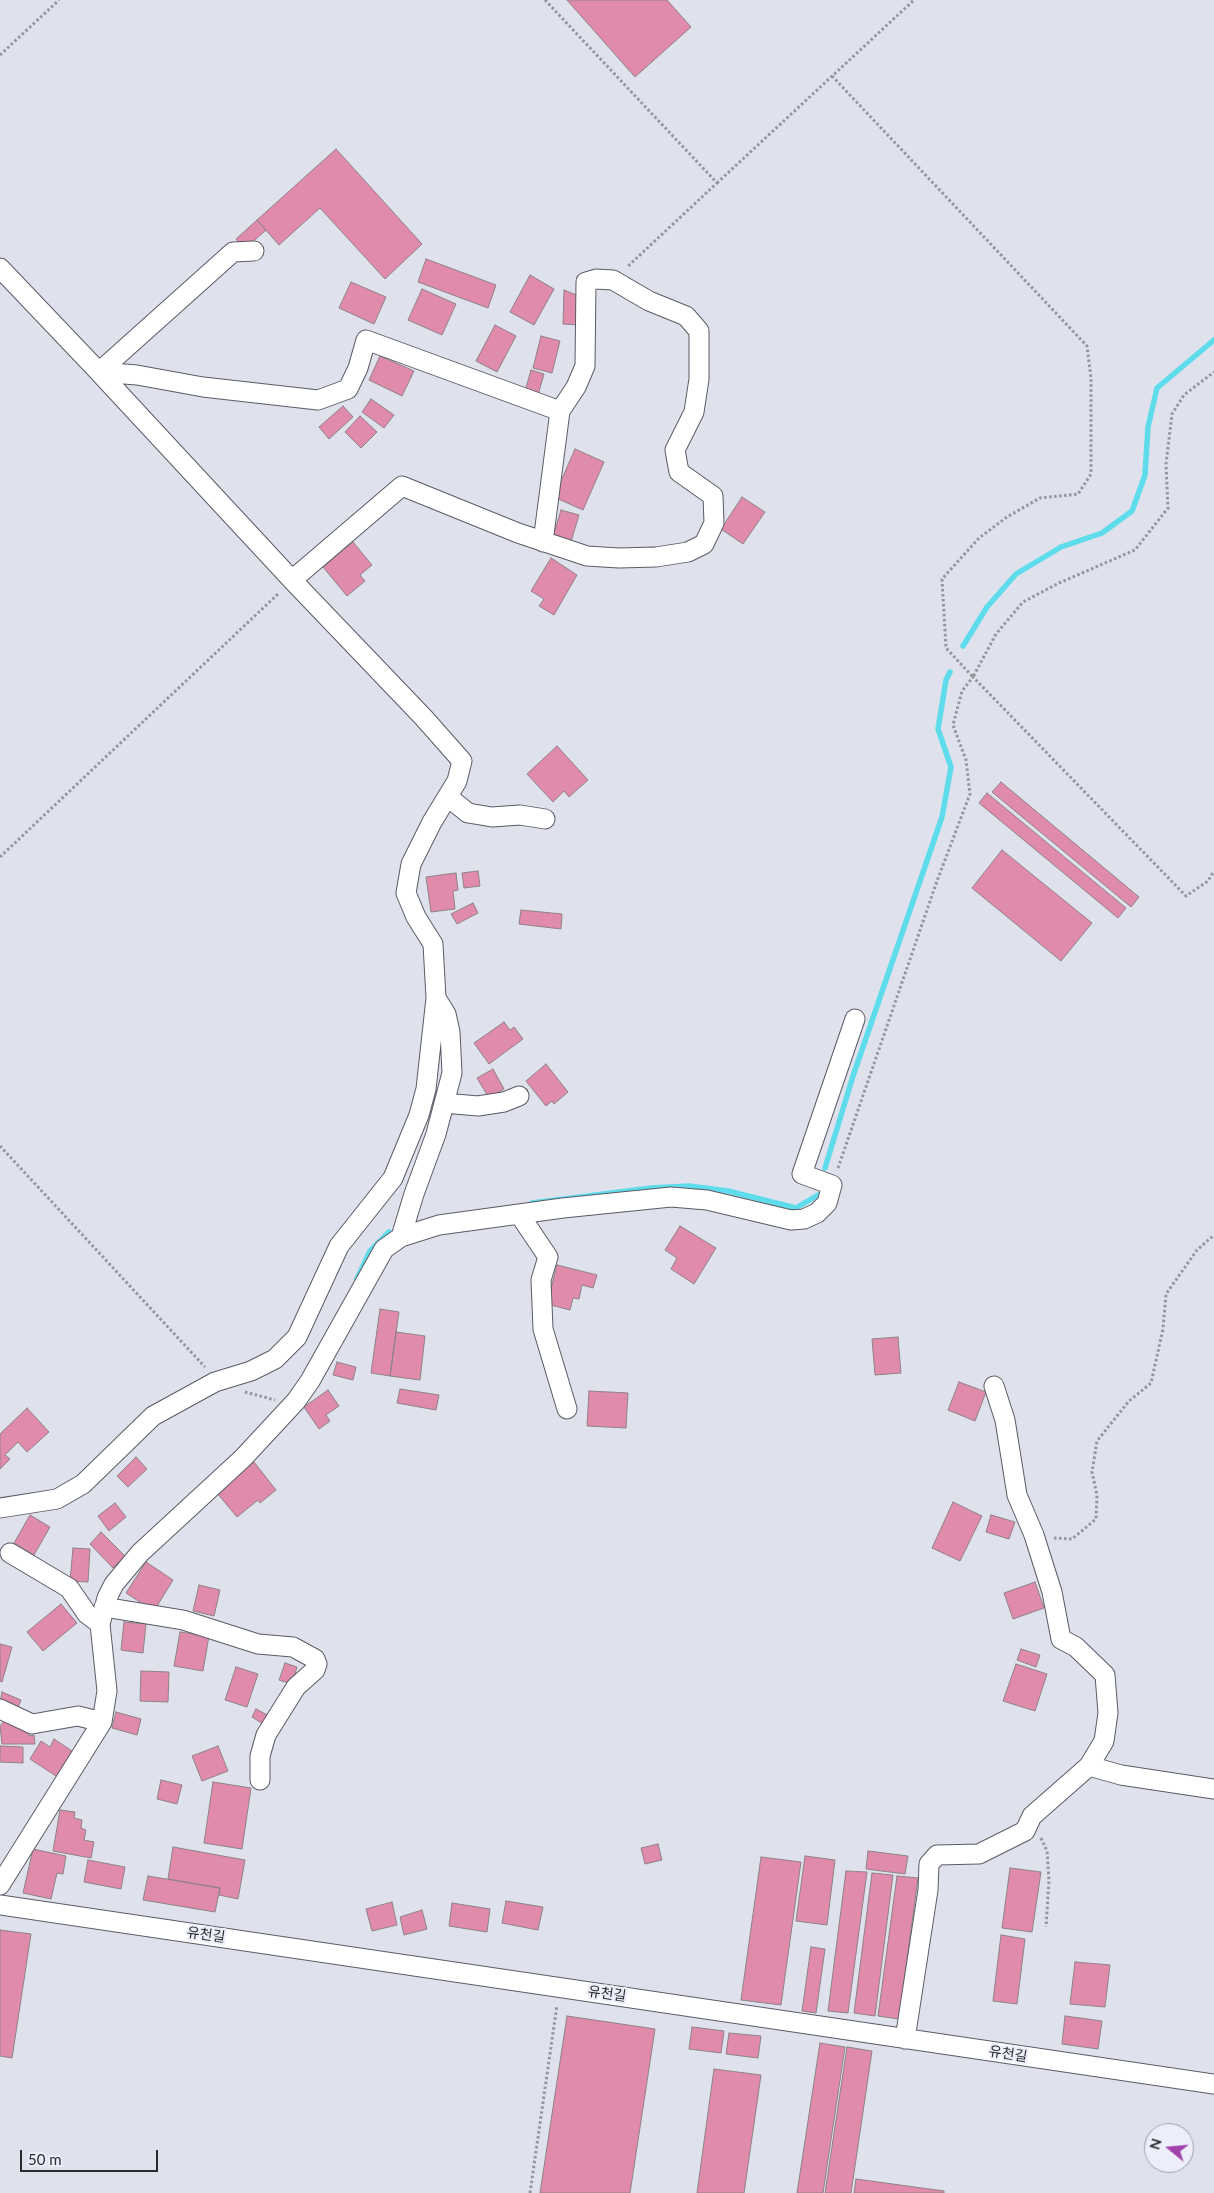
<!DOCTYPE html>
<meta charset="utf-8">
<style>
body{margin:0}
#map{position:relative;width:1214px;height:2193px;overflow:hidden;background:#dfe1ec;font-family:Lato,sans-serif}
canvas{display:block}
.north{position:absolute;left:1144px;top:2123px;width:50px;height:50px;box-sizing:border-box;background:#eceefa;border:1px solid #9ea0a9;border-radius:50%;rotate:287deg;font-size:14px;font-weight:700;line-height:20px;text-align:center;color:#2a2b2f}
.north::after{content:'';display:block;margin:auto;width:18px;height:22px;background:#a243ac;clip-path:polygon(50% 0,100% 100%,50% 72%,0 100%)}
.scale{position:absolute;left:20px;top:2150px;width:138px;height:22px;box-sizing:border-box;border:2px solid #2a2b2f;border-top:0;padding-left:6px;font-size:15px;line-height:18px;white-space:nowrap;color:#2a2b2f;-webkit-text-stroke:4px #eceefa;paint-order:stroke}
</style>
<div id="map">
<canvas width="1214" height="2193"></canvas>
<div class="north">N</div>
<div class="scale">50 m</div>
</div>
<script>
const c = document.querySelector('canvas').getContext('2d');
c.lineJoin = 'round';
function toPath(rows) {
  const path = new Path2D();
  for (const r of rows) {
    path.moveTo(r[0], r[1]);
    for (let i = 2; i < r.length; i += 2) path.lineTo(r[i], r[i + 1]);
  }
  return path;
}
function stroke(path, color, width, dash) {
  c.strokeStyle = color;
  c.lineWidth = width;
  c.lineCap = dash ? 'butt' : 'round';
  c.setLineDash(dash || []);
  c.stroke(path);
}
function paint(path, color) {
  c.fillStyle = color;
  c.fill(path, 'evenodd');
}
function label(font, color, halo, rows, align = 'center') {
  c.font = font + ' Lato,"Noto Sans KR",sans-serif';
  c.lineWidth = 4.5;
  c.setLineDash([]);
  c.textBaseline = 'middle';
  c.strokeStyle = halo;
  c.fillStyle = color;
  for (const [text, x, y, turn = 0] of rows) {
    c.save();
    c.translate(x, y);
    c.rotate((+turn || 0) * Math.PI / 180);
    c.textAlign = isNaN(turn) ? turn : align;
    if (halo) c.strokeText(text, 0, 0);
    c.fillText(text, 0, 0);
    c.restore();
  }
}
stroke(toPath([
 [963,646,987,607,1016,574,1061,547,1102,533,1132,511,1145,475,1148,427,1157,388,1214,340],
 [825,1168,853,1076,942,817,951,767,938,729,946,680,950,672],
 [532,1203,651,1188,689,1186,728,1191,796,1208,818,1195],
 [357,1279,370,1251,389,1232]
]), '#5edcec', 5.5);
const building = toPath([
 [567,0,667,0,691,27,635,77,567,0],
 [336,149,422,244,385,279,320,208,279,245,257,220,336,149],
 [257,220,266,230,245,249,236,239,257,220],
 [426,259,496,285,488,308,418,282,426,259],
 [530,275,554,289,534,325,510,312,530,275],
 [351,282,386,297,374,324,339,308,351,282],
 [422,289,456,304,442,335,408,320,422,289],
 [564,290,579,296,578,325,563,324,564,290],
 [495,325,516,336,497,372,476,361,495,325],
 [541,336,560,341,552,373,533,368,541,336],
 [380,356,414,371,402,396,369,380,380,356],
 [531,370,544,374,538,395,525,391,531,370],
 [371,399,394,415,384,428,362,412,371,399],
 [343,406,353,417,329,439,319,427,343,406],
 [360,416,377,432,361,448,345,432,360,416],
 [575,449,604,462,583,510,554,497,575,449],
 [742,497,765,512,743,544,721,529,742,497],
 [561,510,579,515,570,545,552,540,561,510],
 [353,542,372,565,360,575,365,581,347,596,323,567,353,542],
 [551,558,577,575,554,615,539,606,544,599,531,591,551,558],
 [557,746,588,780,569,797,564,791,553,802,527,774,557,746],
 [1001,782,1139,897,1131,907,992,792,1001,782],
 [987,793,1126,908,1118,918,979,803,987,793],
 [1002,850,1092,923,1061,961,972,888,1002,850],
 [478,871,480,886,464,888,462,873,478,871],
 [456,873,458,890,453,891,455,909,431,912,426,877,456,873],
 [473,903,478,913,457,924,451,914,473,903],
 [521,910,562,914,561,929,519,924,521,910],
 [504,1022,510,1030,514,1027,523,1039,489,1064,474,1043,504,1022],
 [546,1064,568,1092,554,1104,552,1101,546,1106,526,1081,546,1064],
 [493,1069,504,1089,489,1098,477,1078,493,1069],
 [680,1226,716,1248,694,1284,671,1269,677,1258,665,1250,680,1226],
 [557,1265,597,1275,593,1288,582,1285,579,1299,573,1298,570,1310,547,1304,557,1265],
 [380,1309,399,1312,390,1376,371,1373,380,1309],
 [396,1332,425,1336,420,1380,390,1376,396,1332],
 [898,1337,901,1373,875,1375,872,1339,898,1337],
 [337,1362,356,1367,353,1380,333,1375,337,1362],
 [959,1382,986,1392,975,1421,948,1410,959,1382],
 [400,1389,439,1395,436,1410,397,1403,400,1389],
 [328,1390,339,1406,326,1415,330,1421,319,1429,304,1407,328,1390],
 [589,1391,628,1393,626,1428,587,1426,589,1391],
 [27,1408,49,1432,27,1452,18,1442,5,1455,10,1459,0,1469,0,1434,27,1408],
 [136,1457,147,1469,128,1487,117,1476,136,1457],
 [254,1462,276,1490,260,1503,258,1500,237,1517,217,1493,254,1462],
 [953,1502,982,1516,960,1561,932,1548,953,1502],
 [115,1503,126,1517,109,1531,98,1516,115,1503],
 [30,1515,50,1527,34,1555,14,1543,30,1515],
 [991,1515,1015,1522,1009,1539,986,1532,991,1515],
 [101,1532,125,1556,113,1568,90,1544,101,1532],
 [73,1548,90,1549,88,1582,70,1581,73,1548],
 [146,1562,173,1580,154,1611,126,1593,146,1562],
 [1035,1582,1044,1608,1013,1619,1004,1593,1035,1582],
 [199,1585,220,1590,214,1616,193,1611,199,1585],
 [61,1604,77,1623,43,1651,27,1632,61,1604],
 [124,1622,146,1624,143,1653,121,1650,124,1622],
 [180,1632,209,1636,203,1671,174,1666,180,1632],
 [0,1644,12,1647,2,1682,0,1681,0,1644],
 [1021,1649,1040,1655,1036,1667,1017,1660,1021,1649],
 [285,1663,297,1667,292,1684,279,1680,285,1663],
 [1016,1664,1047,1674,1035,1711,1003,1701,1016,1664],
 [236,1667,258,1674,247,1707,225,1700,236,1667],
 [141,1671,169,1672,168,1702,140,1701,141,1671],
 [2,1692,21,1700,17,1710,0,1703,2,1692],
 [256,1709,273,1718,268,1727,252,1717,256,1709],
 [116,1712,141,1719,137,1735,112,1728,116,1712],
 [6,1719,29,1729,29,1736,34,1735,35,1744,2,1744,0,1726,6,1719],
 [54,1739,75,1753,59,1778,30,1759,41,1741,50,1747,54,1739],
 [0,1746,23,1747,23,1763,0,1762,0,1746],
 [218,1746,228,1771,202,1781,192,1756,218,1746],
 [161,1780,182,1785,177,1804,157,1799,161,1780],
 [213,1782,251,1788,242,1849,204,1843,213,1782],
 [60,1810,75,1812,74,1818,82,1820,81,1828,86,1830,84,1840,94,1842,91,1858,53,1851,60,1810],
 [658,1844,662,1860,645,1864,641,1848,658,1844],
 [173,1847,245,1860,238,1899,219,1895,220,1888,168,1879,173,1847],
 [33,1849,66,1856,63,1874,57,1873,51,1899,23,1893,33,1849],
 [868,1851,908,1856,905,1874,866,1869,868,1851],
 [805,1856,835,1860,827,1925,796,1921,805,1856],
 [761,1857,801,1862,781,2005,741,2000,761,1857],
 [88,1860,125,1867,121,1889,84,1882,88,1860],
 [1010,1868,1041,1872,1032,1932,1002,1928,1010,1868],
 [846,1871,867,1872,848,2013,828,2011,846,1871],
 [872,1873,893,1875,875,2016,854,2013,872,1873],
 [148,1876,220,1888,215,1912,143,1900,148,1876],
 [897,1876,918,1878,899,2019,878,2016,897,1876],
 [506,1901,543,1907,538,1930,502,1923,506,1901],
 [392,1902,397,1925,372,1931,366,1909,392,1902],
 [452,1903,490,1909,487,1932,449,1926,452,1903],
 [422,1910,427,1929,404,1935,400,1917,422,1910],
 [0,1930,31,1934,12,2058,0,2056,0,1930],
 [1001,1935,1025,1939,1017,2004,993,2001,1001,1935],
 [811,1947,825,1949,816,2013,802,2011,811,1947],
 [1075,1962,1110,1965,1105,2007,1070,2004,1075,1962],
 [567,2016,655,2029,630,2193,540,2193,567,2016],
 [1065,2016,1102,2021,1098,2049,1062,2044,1065,2016],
 [692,2027,724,2031,721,2053,689,2049,692,2027],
 [729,2033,761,2036,758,2058,726,2054,729,2033],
 [820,2043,845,2047,823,2193,797,2193,820,2043],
 [847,2047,872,2051,851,2193,825,2193,847,2047],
 [714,2069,761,2075,744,2193,697,2193,714,2069],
 [856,2179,944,2191,944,2193,854,2193,856,2179]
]);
paint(building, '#e08aac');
stroke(building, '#8e8286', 1);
const minor = toPath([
 [0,268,99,372,233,252,254,251],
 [543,542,560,411],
 [448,797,468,813,492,817,520,815,545,819],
 [444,1103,478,1106,504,1102,519,1096],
 [519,1214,548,1257,541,1280,543,1329,567,1409],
 [401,1237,414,1194,436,1134,452,1073,450,1032,446,1014,436,998],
 [994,1386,1005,1420,1017,1495,1034,1535,1052,1592,1061,1639,1076,1647,1105,1675,1108,1713,1104,1741,1089,1766],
 [0,1508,57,1499,83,1484,153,1416,215,1382,251,1371,275,1359,297,1337,339,1246,393,1178,419,1115,426,1089,436,998,433,944,416,917,406,893,411,864,432,822,457,781,462,761,424,718,292,580,99,372,137,375,203,387,318,400,348,389,358,368,366,340,560,411,576,387,585,366,586,282,596,279,613,280,649,301,686,316,699,331,699,379,694,412,675,450,679,472,713,496,714,523,704,544,688,552,656,557,619,558,587,556,518,533,402,486,292,580],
 [10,1553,69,1588,87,1614,100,1624],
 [104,1607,183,1620,258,1644,293,1647,315,1659,317,1664,315,1670,296,1687,266,1735,260,1756,260,1780],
 [0,1709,32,1724,78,1716,102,1722],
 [0,1885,102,1722,107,1691,100,1624,107,1598,114,1584,140,1553,243,1458,296,1401,310,1381,384,1249,401,1237,439,1225,563,1208,671,1197,707,1200,791,1220,804,1219,817,1213,827,1203,832,1185,802,1174,855,1019],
 [0,1905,1214,2084],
 [905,2039,928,1890,929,1864,937,1855,979,1854,1025,1831,1032,1816,1089,1766,1121,1775,1214,1789]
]);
stroke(minor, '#5a5b65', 21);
stroke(toPath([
 [545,0,717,183,627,267],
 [0,55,59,0],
 [832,76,1087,346,1091,378,1091,474,1078,494,1040,498,1007,517,979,538,942,579,946,648,973,677,996,634,1023,602,1059,583,1135,550,1168,508,1166,464,1172,414,1184,395,1214,372],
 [717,183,914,0],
 [0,857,279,593],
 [0,1146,205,1367],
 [838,1168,937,881,970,794,966,760,953,725,962,691,973,677,1186,896,1208,881,1214,871],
 [245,1392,275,1400],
 [1054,1538,1072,1539,1096,1519,1097,1495,1092,1472,1097,1441,1129,1401,1151,1383,1163,1329,1166,1294,1197,1250,1214,1235],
 [1041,1838,1047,1851,1049,1880,1046,1927],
 [530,2193,557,2005]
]), '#94959d', 3, [2.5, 2.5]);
stroke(minor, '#fff', 19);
label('14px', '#2a2b2f', '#eceefa', [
 ["유천길",206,1935,8],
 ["유천길",607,1994,8],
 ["유천길",1008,2054,9]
]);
</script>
